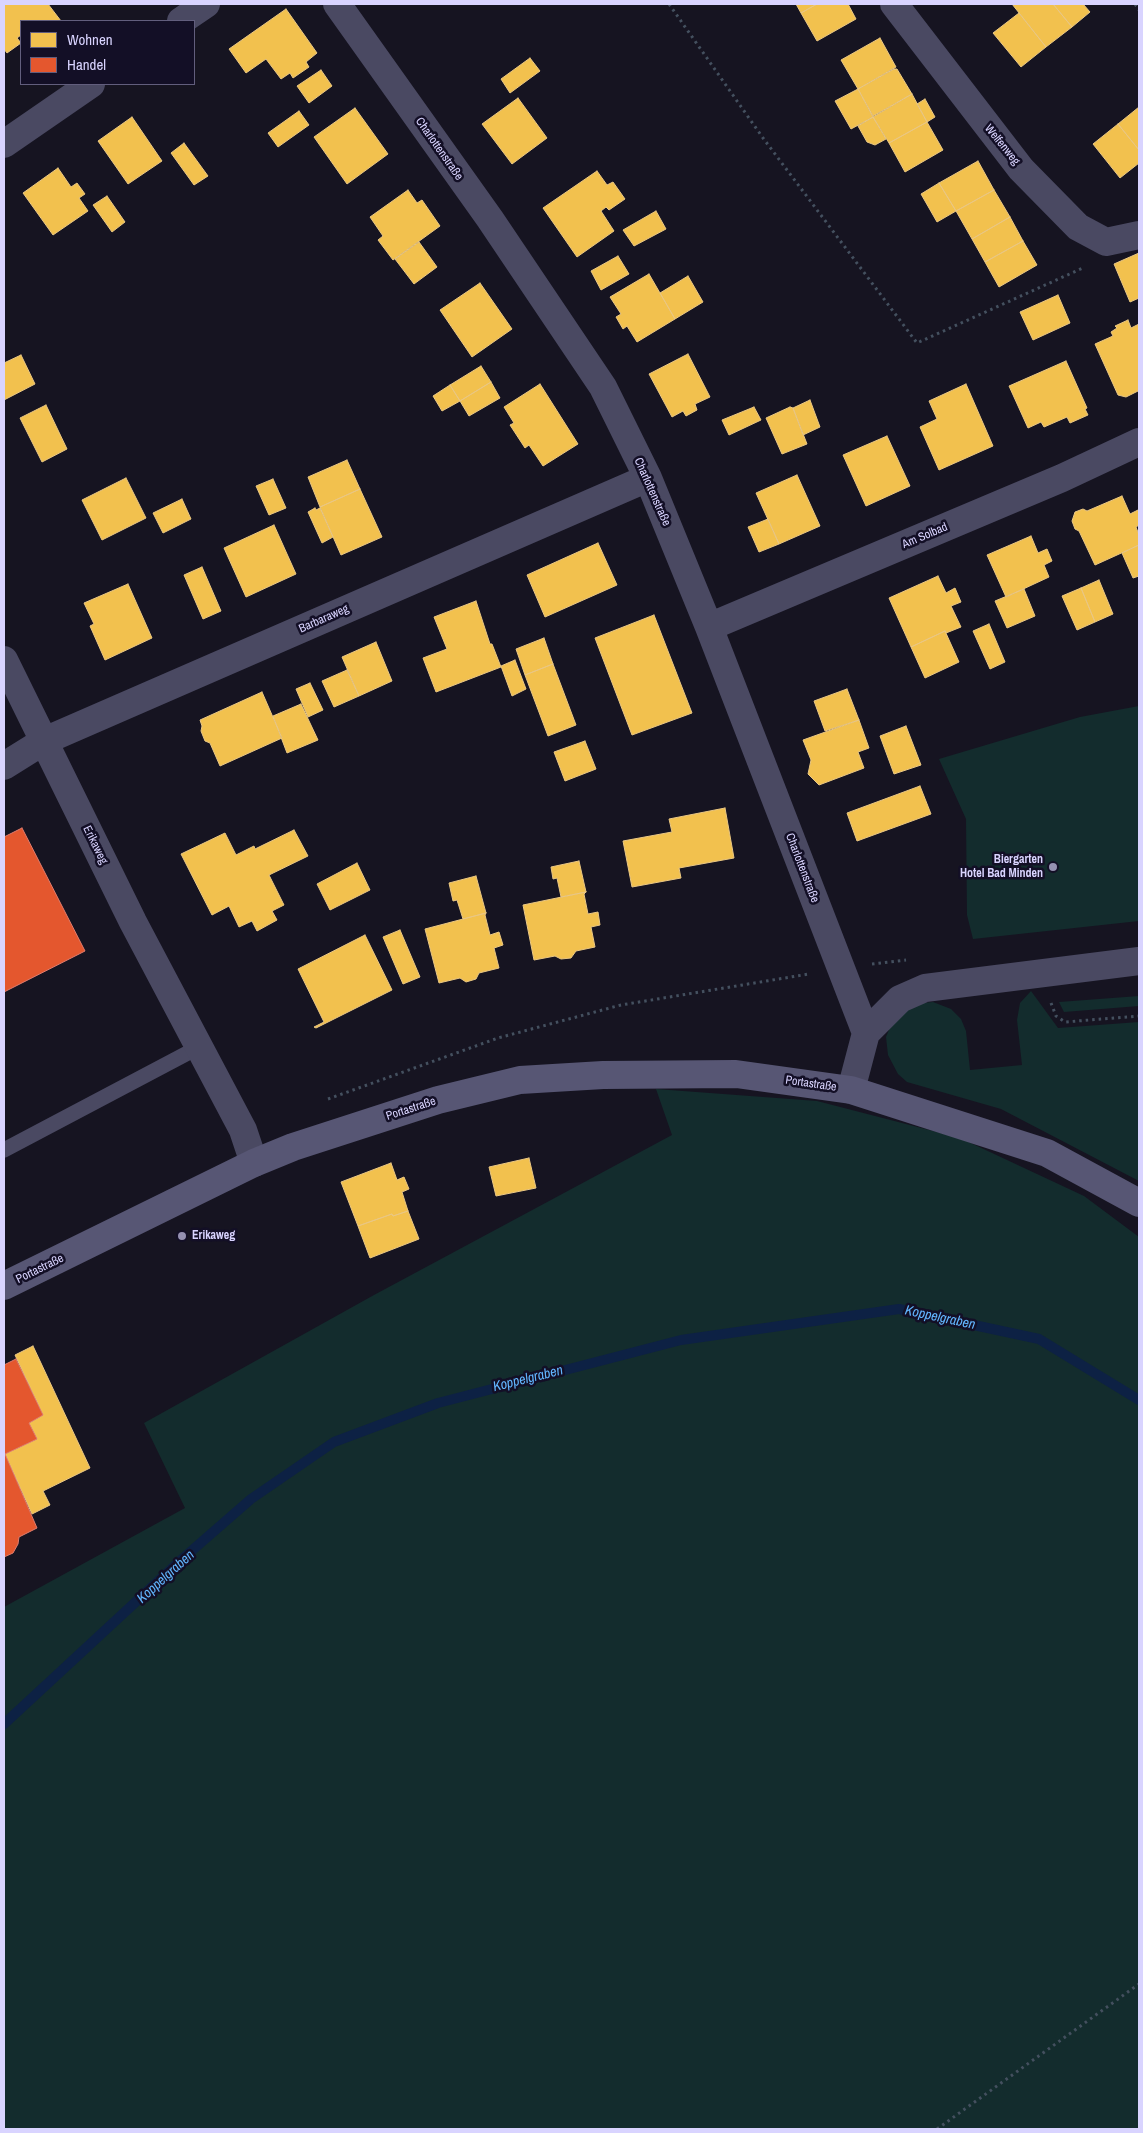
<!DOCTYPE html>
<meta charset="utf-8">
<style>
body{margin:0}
#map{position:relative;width:1143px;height:2133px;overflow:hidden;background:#161421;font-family:"Archivo Narrow",sans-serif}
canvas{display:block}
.frame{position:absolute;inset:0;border:5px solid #d9d4ff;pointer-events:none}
.legend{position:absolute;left:20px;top:20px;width:175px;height:65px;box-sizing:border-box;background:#130f26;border:1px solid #625e7d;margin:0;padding:6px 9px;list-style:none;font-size:15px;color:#d9d4ff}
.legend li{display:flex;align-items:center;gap:10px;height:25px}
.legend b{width:25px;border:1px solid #625e7d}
</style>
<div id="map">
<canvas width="1143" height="2133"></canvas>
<div class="frame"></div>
<ul class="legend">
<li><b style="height:14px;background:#f2c14e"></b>Wohnen</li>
<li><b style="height:14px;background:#e4572e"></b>Handel</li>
</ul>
</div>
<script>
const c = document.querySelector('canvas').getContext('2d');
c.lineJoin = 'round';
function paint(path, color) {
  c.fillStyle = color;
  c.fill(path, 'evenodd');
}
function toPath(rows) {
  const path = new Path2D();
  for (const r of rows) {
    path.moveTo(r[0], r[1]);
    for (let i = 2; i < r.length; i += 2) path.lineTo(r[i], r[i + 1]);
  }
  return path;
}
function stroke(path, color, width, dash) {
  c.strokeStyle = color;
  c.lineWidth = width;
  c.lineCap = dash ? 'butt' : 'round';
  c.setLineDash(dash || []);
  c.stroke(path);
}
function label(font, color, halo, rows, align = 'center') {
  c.font = font + ' "Archivo Narrow",sans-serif';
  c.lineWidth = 5;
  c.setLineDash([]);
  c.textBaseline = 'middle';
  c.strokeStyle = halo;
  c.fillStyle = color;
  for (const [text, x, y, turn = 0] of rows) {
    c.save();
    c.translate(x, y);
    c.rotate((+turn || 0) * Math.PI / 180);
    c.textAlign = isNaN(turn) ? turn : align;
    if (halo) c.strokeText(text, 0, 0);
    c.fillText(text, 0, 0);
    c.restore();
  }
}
paint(toPath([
 [1139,706,1139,921,973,939,967,915,966,819,939,759,1080,717],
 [1031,991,1058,1028,1139,1022,1139,1181,1001,1109,907,1082,898,1074,888,1055,886,1037,893,1020,912,1004,933,1002,951,1009,961,1019,966,1031,970,1070,1022,1065,1017,1020,1020,1003],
 [1139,996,1139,1006,1064,1012,1059,1002],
 [656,1089,817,1101,960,1138,1084,1196,1139,1237,1139,2129,4,2129,4,1607,185,1508,144,1423,374,1295,672,1135]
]), '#132c2d');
const homes = toPath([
 [4,4,48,4,61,21,21,21,21,35,17,38,21,43,7,53,4,49,4,4],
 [796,4,817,4,801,13,796,4],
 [817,4,848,4,856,19,817,41,801,13,817,4],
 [1012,4,1053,4,1072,27,1046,47,1012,4],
 [1053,4,1083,4,1090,12,1072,27,1053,4],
 [286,9,317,53,306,62,309,67,293,78,290,73,281,79,266,59,246,73,229,49,286,9],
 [1019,13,1046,47,1021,67,993,33,1019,13],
 [880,38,896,67,858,89,841,60,880,38],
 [530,58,540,71,510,93,501,79,530,58],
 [894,69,897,69,912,94,873,116,858,89,894,69],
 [321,70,332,86,309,103,297,86,321,70],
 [858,89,873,117,851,129,835,101,858,89],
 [912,94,927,122,889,143,873,117,912,94],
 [518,98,547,138,512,164,482,124,518,98],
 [925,99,935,117,927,122,917,104,925,99],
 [1139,107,1139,150,1118,124,1139,107],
 [355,108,388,154,347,184,314,137,355,108],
 [299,111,309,125,278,147,268,133,299,111],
 [132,117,162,161,128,184,98,141,132,117],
 [873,117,886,139,875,145,867,142,858,126,873,117],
 [927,122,943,150,905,172,889,143,927,122],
 [1118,124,1139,150,1139,163,1120,178,1093,144,1118,124],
 [184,143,208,176,194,185,171,153,184,143],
 [978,161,994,190,956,211,939,183,978,161],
 [58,168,71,187,77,183,85,194,79,198,88,211,53,235,23,193,58,168],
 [597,171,607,185,613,182,625,199,609,210,606,207,601,211,614,231,577,257,543,208,597,171],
 [939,183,956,211,937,222,921,194,939,183],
 [408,190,417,203,422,200,440,226,393,260,378,240,383,236,370,217,408,190],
 [994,190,1010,217,972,239,956,211,994,190],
 [107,196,125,222,112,232,93,205,107,196],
 [656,211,666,229,634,246,623,230,656,211],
 [1010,217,1023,241,985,262,972,239,1010,217],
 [1023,241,1037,265,999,287,985,262,1023,241],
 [419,242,437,267,414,284,395,259,419,242],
 [1139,253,1139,298,1130,302,1114,264,1139,253],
 [618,256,629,274,601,290,591,271,618,256],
 [649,274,675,319,637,342,627,326,623,329,616,317,621,314,610,297,649,274],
 [688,276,703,302,675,319,660,293,688,276],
 [480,283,512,329,472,357,440,310,480,283],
 [1058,295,1070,323,1033,340,1020,312,1058,295],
 [1128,320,1131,328,1139,324,1139,388,1138,391,1126,397,1118,395,1095,344,1113,336,1111,332,1117,328,1115,326,1128,320],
 [688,354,710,397,695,404,697,410,686,416,683,411,672,417,649,374,688,354],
 [21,355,35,384,4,400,4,363,21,355],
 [1066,361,1087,408,1085,409,1088,415,1070,423,1067,417,1044,427,1041,422,1028,428,1009,386,1066,361],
 [481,366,491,382,460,401,450,385,481,366],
 [491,382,500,398,469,416,460,401,491,382],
 [540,384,578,444,543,466,529,445,525,448,510,425,514,423,504,407,540,384],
 [966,384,993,446,939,470,920,427,937,419,929,401,966,384],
 [450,385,460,401,442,411,433,396,450,385],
 [810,400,820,427,803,435,793,408,810,400],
 [46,405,67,449,42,462,20,418,46,405],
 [754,407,761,420,729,435,722,420,754,407],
 [790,407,793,408,807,444,782,454,766,418,790,407],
 [887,436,910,486,866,506,843,455,887,436],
 [347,460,360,489,320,507,308,477,347,460],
 [797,475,820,526,779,544,756,493,797,475],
 [126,478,146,518,102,540,82,500,126,478],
 [273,479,286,508,269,515,256,486,273,479],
 [360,489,382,537,341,555,320,507,360,489],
 [1122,496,1130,514,1138,510,1139,512,1139,525,1136,527,1139,535,1139,545,1095,565,1079,531,1075,529,1072,521,1075,512,1083,509,1087,511,1122,496],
 [182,499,191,519,163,533,153,513,182,499],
 [315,508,316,510,320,508,333,537,322,543,308,512,315,508],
 [768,519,779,544,759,552,748,527,768,519],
 [274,525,296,574,246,597,224,548,274,525],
 [1031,536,1038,553,1047,549,1052,561,1044,565,1049,577,1006,597,987,555,1031,536],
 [598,543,617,585,545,617,527,575,598,543],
 [1139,545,1139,576,1133,578,1122,553,1139,545],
 [202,567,221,611,203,619,184,575,202,567],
 [938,576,946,593,955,588,961,602,951,606,961,627,946,633,945,631,911,647,889,598,938,576],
 [1099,580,1113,614,1095,622,1081,588,1099,580],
 [128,584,152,638,105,660,90,626,94,624,84,603,128,584],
 [1081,588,1095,622,1077,630,1062,596,1081,588],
 [1024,589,1035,616,1007,628,995,601,1024,589],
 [476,601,490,644,492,644,501,667,436,692,423,658,447,649,434,617,476,601],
 [654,615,692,713,632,735,595,638,654,615],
 [989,624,1005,662,990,669,973,631,989,624],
 [945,631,959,662,925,678,911,647,945,631],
 [544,638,553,664,525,675,516,649,544,638],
 [376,642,392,681,359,696,342,657,376,642],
 [515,660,526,689,512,696,501,666,515,660],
 [553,664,576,725,548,736,525,675,553,664],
 [347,670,359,696,334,707,322,681,347,670],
 [310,683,323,710,308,717,296,689,310,683],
 [847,689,859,720,825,731,814,701,847,689],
 [262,692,282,738,220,766,210,743,205,741,201,731,202,726,200,720,262,692],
 [301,704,318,740,287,753,273,716,301,704],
 [859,720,869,748,858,752,864,768,819,785,808,774,811,760,803,740,859,720],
 [906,726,921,765,894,774,880,736,906,726],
 [585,741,596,769,565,781,554,752,585,741],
 [920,786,931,814,857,841,847,813,920,786],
 [725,808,734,858,679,868,681,878,632,887,623,841,672,832,669,819,725,808],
 [294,830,308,856,269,875,284,905,272,911,277,920,257,931,252,921,239,927,229,906,212,915,181,854,225,833,236,855,254,846,255,849,294,830],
 [579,861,586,892,561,897,557,878,553,879,551,867,579,861],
 [357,863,370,890,330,910,317,884,357,863],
 [476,876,486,913,463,919,457,900,453,901,449,883,476,876],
 [586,892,584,894,588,914,598,912,600,925,591,927,595,947,576,951,571,958,561,959,555,956,534,960,523,905,586,892],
 [486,913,485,915,490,935,499,932,503,945,494,948,499,968,479,973,476,979,466,982,460,978,439,983,425,929,486,913],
 [400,930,420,977,403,984,383,937,400,930],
 [365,935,392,990,316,1028,314,1027,324,1022,298,969,365,935],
 [529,1158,536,1188,496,1196,489,1167,529,1158],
 [391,1163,397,1180,404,1177,409,1189,402,1192,408,1211,393,1216,392,1214,358,1226,341,1182,391,1163],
 [408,1211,419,1239,370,1258,358,1226,392,1214,393,1216,408,1211],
 [33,1346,90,1468,43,1491,50,1505,32,1514,5,1454,37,1439,29,1423,43,1415,15,1355,33,1346]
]);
paint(homes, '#f2c14e');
stroke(homes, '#eac783', 1);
const shops = toPath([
 [22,828,85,951,4,992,4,837,22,828],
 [16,1359,43,1415,29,1423,37,1439,5,1454,37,1528,19,1537,18,1544,13,1553,4,1557,4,1365,16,1359]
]);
paint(shops, '#e4572e');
stroke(shops, '#e17c6d', 1);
stroke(toPath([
 [4,1724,181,1560,251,1499,334,1442,438,1403,681,1340,899,1309,1039,1339,1139,1400]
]), '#0d2144', 10);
stroke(toPath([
 [669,4,763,138,917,343,1085,267],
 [1135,4,1139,10],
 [872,964,906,960],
 [1051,1003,1056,1016,1065,1022,1139,1016],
 [328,1099,498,1038,621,1005,809,974],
 [937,2129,1139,1984]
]), '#44505f', 3, [2.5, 4]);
stroke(toPath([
 [4,1150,199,1047]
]), '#4a4962', 15);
stroke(toPath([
 [337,4,490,219,603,387,648,478,709,627,866,1033],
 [894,4,1021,169,1078,227,1106,242,1139,235],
 [181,21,206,4],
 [4,144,91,84],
 [709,627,1062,478,1139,442],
 [4,660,133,922,243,1130,254,1163],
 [4,766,44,741,648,478],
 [851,1090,866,1033,900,999,925,988,1139,961]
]), '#4a4962', 28);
stroke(toPath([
 [4,1286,254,1163,293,1147,438,1100,520,1080,603,1075,736,1074,851,1090,1047,1153,1139,1203]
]), '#575674', 28);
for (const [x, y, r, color] of [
 [1053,867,5,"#9591b1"],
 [182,1236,5,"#9591b1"]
]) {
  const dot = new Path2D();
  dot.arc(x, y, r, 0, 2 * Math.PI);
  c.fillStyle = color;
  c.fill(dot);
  stroke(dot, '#130f26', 2);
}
label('12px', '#d9d4ff', '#130f26', [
 ["Welfenweg",1002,145,51],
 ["Charlottenstraße",439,149,55],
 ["Charlottenstraße",652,492,66],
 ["Am Solbad",925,536,-23],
 ["Barbaraweg",324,619,-24],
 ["Erikaweg",95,845,64],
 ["Charlottenstraße",802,868,69],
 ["Portastraße",811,1084,8],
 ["Portastraße",411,1109,-18],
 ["Portastraße",40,1269,-26]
]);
label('bold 12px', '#d9d4ff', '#130f26', [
 ["Biergarten",1043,860],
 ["Hotel Bad Minden",1043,874],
 ["Erikaweg",192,1236,"left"]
], 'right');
label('italic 14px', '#62b6ff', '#130f26', [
 ["Koppelgraben",940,1318,12],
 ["Koppelgraben",528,1379,-14],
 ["Koppelgraben",166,1577,-42]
]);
</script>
